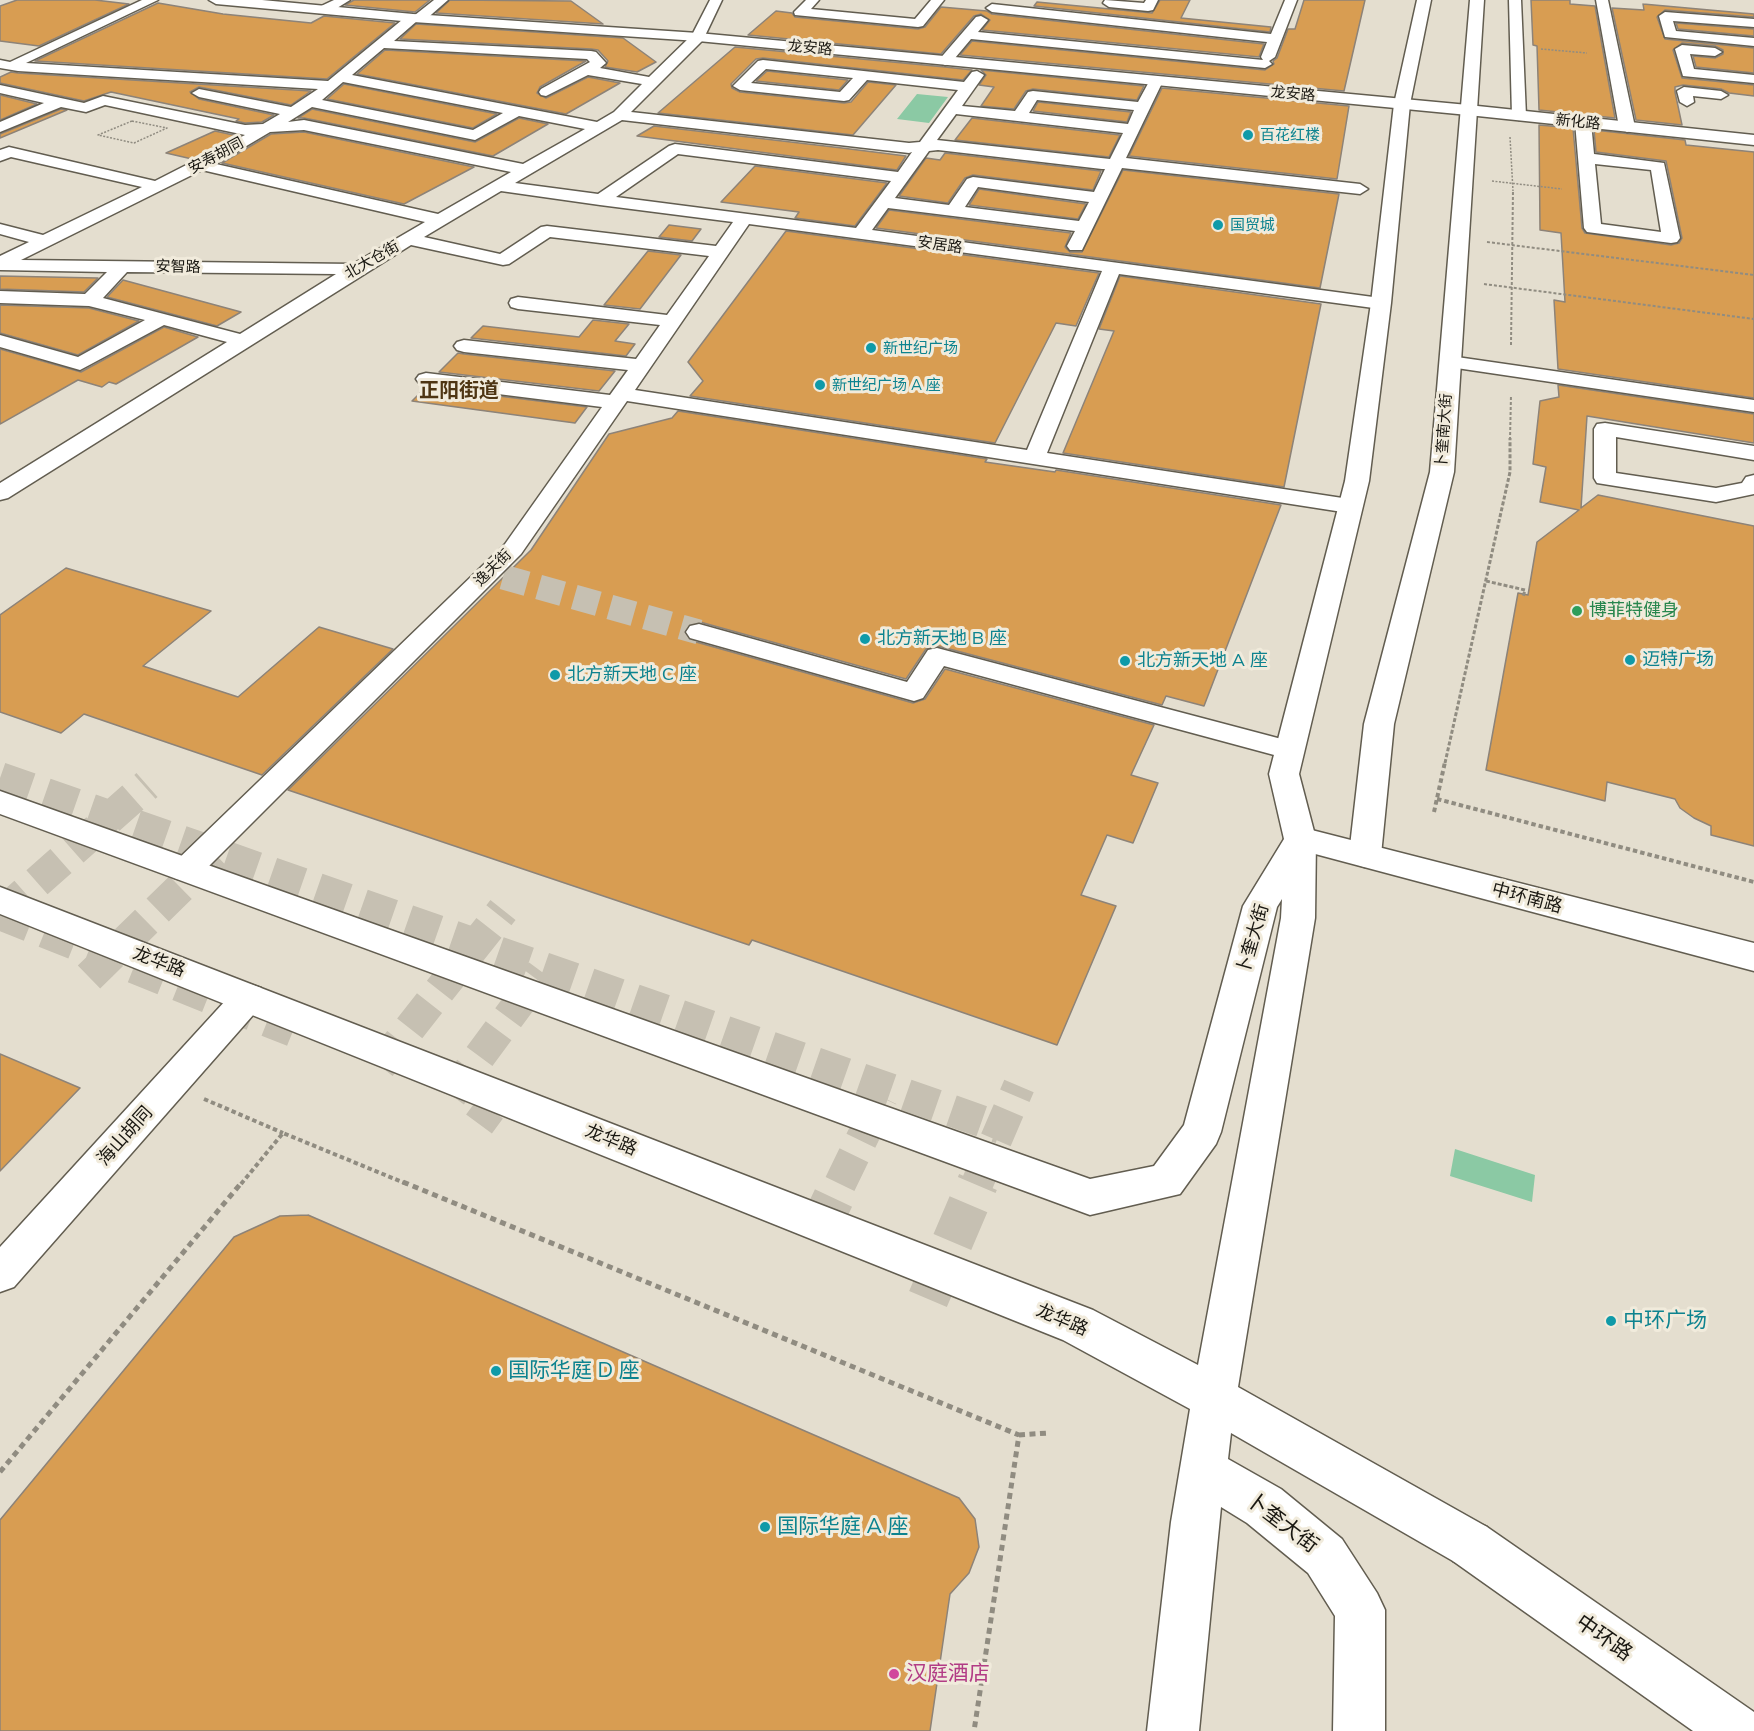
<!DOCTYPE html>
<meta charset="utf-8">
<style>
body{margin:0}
canvas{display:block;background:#e4decf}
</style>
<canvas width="1754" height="1731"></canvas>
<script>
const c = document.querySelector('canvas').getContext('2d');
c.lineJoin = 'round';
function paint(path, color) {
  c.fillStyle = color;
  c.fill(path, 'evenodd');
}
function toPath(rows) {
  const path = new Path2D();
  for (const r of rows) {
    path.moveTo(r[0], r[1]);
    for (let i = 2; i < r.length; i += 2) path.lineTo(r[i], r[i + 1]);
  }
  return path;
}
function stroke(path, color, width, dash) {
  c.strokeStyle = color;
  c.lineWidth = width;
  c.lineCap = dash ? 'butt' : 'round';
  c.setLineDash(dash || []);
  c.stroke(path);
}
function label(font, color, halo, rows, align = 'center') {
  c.font = font + ' Mulish,"Noto Sans SC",sans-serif';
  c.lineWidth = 6;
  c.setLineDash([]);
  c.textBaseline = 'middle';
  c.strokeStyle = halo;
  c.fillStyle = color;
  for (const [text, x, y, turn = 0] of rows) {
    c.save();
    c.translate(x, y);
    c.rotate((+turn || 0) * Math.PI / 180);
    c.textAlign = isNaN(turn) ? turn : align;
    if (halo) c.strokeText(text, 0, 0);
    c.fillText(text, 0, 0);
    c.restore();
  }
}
paint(toPath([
 [917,94,948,97,929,123,897,119],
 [1455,1149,1535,1175,1532,1202,1450,1176]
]), '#8bc9a4');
const building = toPath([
 [17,0,95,0,129,4,39,46,0,41,0,6,17,0],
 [354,0,430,0,415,12,345,5,354,0],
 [450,0,571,1,603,24,436,13,450,0],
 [1160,0,1190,0,1181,18,1271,27,1270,32,1034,6,1037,2,1152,13,1160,0],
 [1304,0,1365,0,1344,91,960,55,972,41,1265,70,1274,64,1273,61,1277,58,1288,29,1295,29,1304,0],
 [1531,0,1570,0,1570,4,1595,6,1615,118,1539,110,1537,46,1533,45,1531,0],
 [158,3,223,14,311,23,324,16,395,23,327,79,35,61,158,3],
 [1643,4,1754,14,1754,17,1665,10,1657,17,1665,39,1754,48,1754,73,1696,67,1693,56,1715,58,1723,54,1723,50,1715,46,1682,43,1673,50,1682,78,1754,85,1754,96,1729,93,1721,89,1683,85,1675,87,1675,92,1682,125,1636,120,1612,8,1644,10,1643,4],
 [941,7,987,11,992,14,1264,44,1259,57,982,30,990,20,981,14,974,16,941,54,748,35,776,11,792,13,795,17,918,29,925,27,941,7],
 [1676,23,1754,29,1754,36,1678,29,1676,23],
 [416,24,623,38,656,62,637,72,605,67,608,61,598,50,591,49,400,39,416,24],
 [735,47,945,67,972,70,963,80,763,58,756,59,731,84,732,88,740,92,844,103,851,102,868,82,896,85,853,135,658,113,735,47],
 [385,50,586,61,540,87,537,93,546,98,588,77,620,83,566,114,357,74,385,50],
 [981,70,1144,86,1137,100,1033,89,1026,91,1014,109,981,106,994,87,979,85,986,75,981,70],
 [767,71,848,80,839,90,756,81,767,71],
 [11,72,18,73,311,91,291,105,199,87,190,92,199,99,274,115,262,122,245,123,236,121,239,119,111,92,84,101,0,83,0,77,11,72],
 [344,84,497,114,473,128,327,99,344,84],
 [1162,88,1349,106,1337,179,1129,156,1162,88],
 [0,95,37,104,0,120,0,95],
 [1038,102,1131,112,1127,122,1033,111,1038,102],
 [61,109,67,110,0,138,0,134,61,109],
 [312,109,475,142,519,118,548,124,493,156,304,118,298,118,312,109],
 [972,118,1120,135,1109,157,955,140,972,118],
 [1539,125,1573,128,1582,228,1585,233,1671,245,1679,243,1682,238,1666,161,1596,152,1594,130,1685,140,1686,145,1754,152,1754,398,1558,369,1554,300,1565,302,1561,233,1540,230,1539,125],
 [654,126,842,148,906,156,897,170,637,136,654,126],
 [215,131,238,136,192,159,166,153,215,131],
 [304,132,474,167,404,204,222,163,271,134,304,132],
 [945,153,1101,171,1093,190,973,175,965,178,948,203,899,196,926,158,940,160,945,153],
 [755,166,887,183,855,226,795,218,799,212,721,202,755,166],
 [1123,170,1339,194,1320,288,876,228,889,210,1071,233,1065,247,1070,252,1082,252,1123,170],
 [979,189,1086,204,1078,219,969,205,979,189],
 [669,225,701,229,692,241,659,237,669,225],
 [786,231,1099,273,1076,326,1056,323,995,443,690,396,703,381,688,362,786,231],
 [648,251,681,255,640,309,604,305,648,251],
 [0,276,98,278,84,292,0,289,0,276],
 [1120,276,1321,304,1284,487,1063,453,1114,331,1099,329,1120,276],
 [123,280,241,312,217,326,107,297,123,280],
 [0,305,89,308,139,321,78,355,0,333,0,305],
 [593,320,629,324,615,341,635,344,626,356,471,338,483,326,579,337,593,320],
 [164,327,198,337,116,384,109,382,102,387,78,380,0,424,0,349,81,372,164,327],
 [458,353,464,354,615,371,599,391,439,372,458,353],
 [1558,385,1754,414,1754,443,1587,416,1581,508,1598,495,1754,526,1754,846,1711,835,1711,826,1694,818,1680,808,1675,799,1607,782,1605,801,1486,770,1518,593,1528,595,1537,542,1579,510,1540,502,1546,467,1533,464,1540,401,1559,397,1558,385],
 [426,387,587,407,575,423,412,401,426,387],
 [678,411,987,459,985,462,1055,472,1056,470,1281,505,1204,706,1166,696,1162,705,938,646,926,649,906,679,700,622,690,624,684,631,689,640,913,703,925,699,945,669,1154,725,1131,775,1158,783,1133,843,1107,835,1081,895,1116,906,1057,1045,752,940,749,945,288,790,531,550,609,434,672,418,678,411],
 [66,568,211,611,143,666,238,697,319,627,393,649,262,775,84,714,61,733,0,712,0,615,66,568],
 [0,1054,80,1088,0,1171,0,1054],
 [308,1215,959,1498,975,1519,979,1547,969,1573,950,1594,930,1731,0,1731,0,1520,234,1237,280,1216,308,1215]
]);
paint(building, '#d89d52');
stroke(building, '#8d8378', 1.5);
stroke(toPath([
 [503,577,699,632]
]), '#c6c0b2', 25, [25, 12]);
stroke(toPath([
 [0,778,1001,1128],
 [0,914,293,1031],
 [1,914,147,785],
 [89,977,216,853],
 [380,1066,503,910],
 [451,1095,542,972],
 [479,1124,490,1109],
 [840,1184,882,1097],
 [977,1184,1019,1086]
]), '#c6c0b2', 32, [32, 16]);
stroke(toPath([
 [816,1235,841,1182],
 [928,1299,978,1182]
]), '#c6c0b2', 41, [41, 21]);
const street = toPath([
 [142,0,158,0,26,63,328,81,408,15,415,15,434,0,448,0,424,21,417,21,394,41,591,51,596,52,606,63,600,68,649,77,692,35,710,0,722,0,703,40,631,112,909,143,920,142,958,90,867,80,849,100,844,101,740,90,733,86,758,61,763,60,964,82,972,72,977,71,984,75,962,106,1015,111,1028,92,1033,91,1138,102,1151,78,1161,78,1163,81,1126,158,1360,184,1368,189,1360,194,1122,168,1082,250,1070,250,1067,246,1075,231,888,208,872,230,1388,299,1390,303,1388,307,1381,309,1119,274,1047,453,1349,499,1357,501,1360,506,1357,511,1349,513,627,401,521,554,197,878,186,881,175,878,171,870,175,862,505,544,602,407,426,385,419,383,416,379,419,375,426,373,610,395,628,370,464,352,457,350,454,346,457,342,464,340,636,359,660,325,518,309,511,307,509,303,511,299,518,297,667,315,709,256,550,237,509,264,503,265,411,245,8,498,0,500,0,483,227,342,164,325,80,370,0,347,0,335,78,357,145,320,89,306,0,303,0,291,85,294,107,272,0,270,0,256,29,242,0,234,0,224,43,235,142,187,11,157,0,161,0,150,9,147,155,181,245,135,105,105,86,112,61,107,0,132,0,122,44,103,0,93,0,85,84,103,103,96,245,125,263,124,280,114,199,97,192,93,199,89,291,107,318,89,18,71,0,68,0,60,10,62,142,0],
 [384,48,587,59,590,62,541,89,539,92,541,95,546,96,588,75,642,84,614,112,597,122,352,75,384,48],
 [766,69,853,78,840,92,751,83,766,69],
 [343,82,503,113,473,130,322,100,343,82],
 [1037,100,1134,110,1128,124,1029,113,1037,100],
 [312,107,475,140,519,116,585,129,523,164,304,120,288,122,312,107],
 [956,114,1123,133,1110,159,937,140,956,114],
 [622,120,909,153,912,152,898,172,675,144,669,146,598,194,515,183,622,120],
 [304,130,511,172,438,214,216,164,270,132,304,130],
 [938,150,1102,169,1105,169,1094,192,973,177,967,179,949,205,895,198,929,151,938,150],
 [678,154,891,181,856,228,616,197,678,154],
 [202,170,425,222,353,264,21,260,202,170],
 [978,187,1089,202,1079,221,965,207,978,187],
 [501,191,600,205,733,222,716,246,547,226,541,227,500,254,424,237,501,191],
 [749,224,1102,271,1027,450,635,390,749,224],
 [127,272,336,274,240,334,103,298,127,272],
 [334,0,350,0,329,13,319,13,318,10,319,7,334,0],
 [806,0,819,0,811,9,915,19,931,0,944,0,923,26,918,27,795,15,794,12,806,0],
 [1105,0,1144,3,1146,0,1158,0,1153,10,1148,11,1109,7,1103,3,1105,0],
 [1285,0,1297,0,1275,57,1269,61,1272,64,1265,68,971,39,950,64,945,65,938,61,976,17,981,16,988,20,978,32,1263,60,1261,57,1267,42,992,12,986,8,992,4,1271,34,1285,0],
 [1509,0,1521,0,1526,116,1519,120,1512,116,1509,0],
 [1596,0,1608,0,1635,127,1632,130,1627,132,1619,127,1596,0],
 [1665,12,1754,19,1754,27,1673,21,1676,31,1754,38,1754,46,1665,37,1659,16,1665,12],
 [1682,45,1715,48,1722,52,1715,56,1690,54,1694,69,1754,75,1754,83,1683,76,1675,49,1682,45],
 [1684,87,1721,91,1728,95,1721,99,1693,96,1694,102,1687,106,1680,102,1677,91,1684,87],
 [1583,117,1591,122,1594,154,1664,163,1680,238,1677,242,1671,243,1587,232,1584,228,1575,122,1583,117],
 [1595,164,1651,170,1661,232,1601,224,1595,164],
 [1450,356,1754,400,1754,412,1443,366,1440,362,1443,358,1450,356],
 [1605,423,1754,446,1754,460,1616,437,1616,473,1716,488,1742,483,1746,477,1754,475,1754,494,1716,502,1597,483,1594,478,1594,429,1597,424,1605,423],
 [699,624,907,682,928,650,937,648,1289,741,1299,743,1303,750,1299,757,1289,759,944,666,923,698,914,701,690,638,686,632,690,626,699,624],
 [249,984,261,988,265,997,261,1006,14,1287,0,1292,0,1247,237,988,249,984]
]);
const secondary = toPath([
 [209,0,262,0,413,14,698,33,1468,105,1754,135,1754,145,1468,115,698,41,413,22,216,4,209,0],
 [1300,827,1754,943,1754,971,1289,847,1284,839,1289,831,1300,827],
 [1470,1520,1487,1527,1754,1712,1754,1731,1693,1731,1453,1561,1446,1544,1453,1527,1470,1520]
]);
const primary = toPath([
 [1417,0,1431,0,1410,104,1391,303,1369,481,1299,774,1316,839,1315,918,1238,1387,1487,1527,1494,1544,1487,1561,1470,1568,1453,1561,1231,1433,1228,1459,1281,1489,1342,1539,1377,1593,1385,1610,1385,1731,1333,1731,1335,1616,1308,1573,1247,1523,1221,1507,1199,1731,1147,1731,1171,1522,1190,1409,1063,1340,0,914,0,887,1093,1310,1198,1365,1281,918,1282,899,1277,907,1221,1132,1216,1144,1180,1194,1090,1215,0,814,0,791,1090,1179,1154,1166,1184,1125,1243,906,1284,839,1269,774,1345,481,1371,303,1394,104,1417,0],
 [1470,0,1484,0,1454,472,1394,724,1381,855,1377,863,1365,867,1353,863,1349,855,1364,724,1430,472,1470,0]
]);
stroke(street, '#625d50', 3);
stroke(secondary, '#625d50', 3);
stroke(primary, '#625d50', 3);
stroke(toPath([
 [1541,49,1587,53],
 [132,121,167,128,134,143,98,135,132,121],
 [1510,137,1513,191],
 [1492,181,1562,189]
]), '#908c81', 1.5, [2, 1.5]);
stroke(toPath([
 [1487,242,1754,275],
 [1484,284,1754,319],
 [1511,345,1513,190],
 [1510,440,1511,395]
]), '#908c81', 2, [3, 2]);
stroke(toPath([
 [1486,581,1525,590,1523,597],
 [1445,763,1510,472,1510,438]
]), '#908c81', 3, [4, 2]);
stroke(toPath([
 [1437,799,1754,882],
 [1434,812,1445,762],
 [204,1099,283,1133],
 [241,1184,283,1133,407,1184]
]), '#908c81', 4, [4.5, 3]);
stroke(toPath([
 [403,1182,1019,1435,974,1731],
 [1019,1435,1048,1433],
 [0,1472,242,1182]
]), '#908c81', 5, [6, 4.5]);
paint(street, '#fff');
paint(secondary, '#fff');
paint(primary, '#fff');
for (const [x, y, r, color] of [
 [1248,135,6,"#0f9aa8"],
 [1218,225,6,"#0f9aa8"],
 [871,348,6,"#0f9aa8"],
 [820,385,6,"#0f9aa8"],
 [1577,611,6,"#2e9e5b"],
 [865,639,6,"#0f9aa8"],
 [1630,660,6,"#0f9aa8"],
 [1125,661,6,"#0f9aa8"],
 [555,675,6,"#0f9aa8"],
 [1611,1321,6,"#0f9aa8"],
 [496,1371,6,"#0f9aa8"],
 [765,1527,6,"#0f9aa8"],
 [894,1674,6,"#d1479c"]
]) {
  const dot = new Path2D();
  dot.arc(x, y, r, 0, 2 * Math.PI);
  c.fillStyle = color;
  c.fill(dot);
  stroke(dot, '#f1ebdc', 2);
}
label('15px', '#191711', '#f1ebdc', [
 ["龙安路",810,48,5],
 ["龙安路",1293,94,5],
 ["新化路",1578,122,6],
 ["安寿胡同",216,156,-28],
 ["安居路",940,245,8],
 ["北大仓街",372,260,-30],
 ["安智路",178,267,1],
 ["卜奎南大街",1444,431,-86],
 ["逸夫街",493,568,-45]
]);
label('15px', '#0d838f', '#f1ebdc', [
 ["百花红楼",1260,135],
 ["国贸城",1230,225],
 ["新世纪广场",883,348],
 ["新世纪广场 A 座",832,385]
], 'left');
label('18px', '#27864d', '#f1ebdc', [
 ["博菲特健身",1589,611]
], 'left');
label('18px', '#0d838f', '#f1ebdc', [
 ["北方新天地 B 座",877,639],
 ["迈特广场",1642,660],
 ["北方新天地 A 座",1137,661],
 ["北方新天地 C 座",567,675]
], 'left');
label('18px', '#191711', '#f1ebdc', [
 ["中环南路",1527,898,15],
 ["卜奎大街",1253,939,-74],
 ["龙华路",159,962,21],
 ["海山胡同",125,1136,-48],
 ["龙华路",611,1140,22],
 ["龙华路",1062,1320,23]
]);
label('bold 20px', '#4e3513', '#f1ebdc', [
 ["正阳街道",459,391]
]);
label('21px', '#0d838f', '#f1ebdc', [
 ["中环广场",1623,1321],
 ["国际华庭 D 座",508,1371],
 ["国际华庭 A 座",777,1527]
], 'left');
label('21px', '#191711', '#f1ebdc', [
 ["卜奎大街",1282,1523,37],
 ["中环路",1604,1638,35]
]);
label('21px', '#b23c85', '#f1ebdc', [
 ["汉庭酒店",906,1674]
], 'left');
</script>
